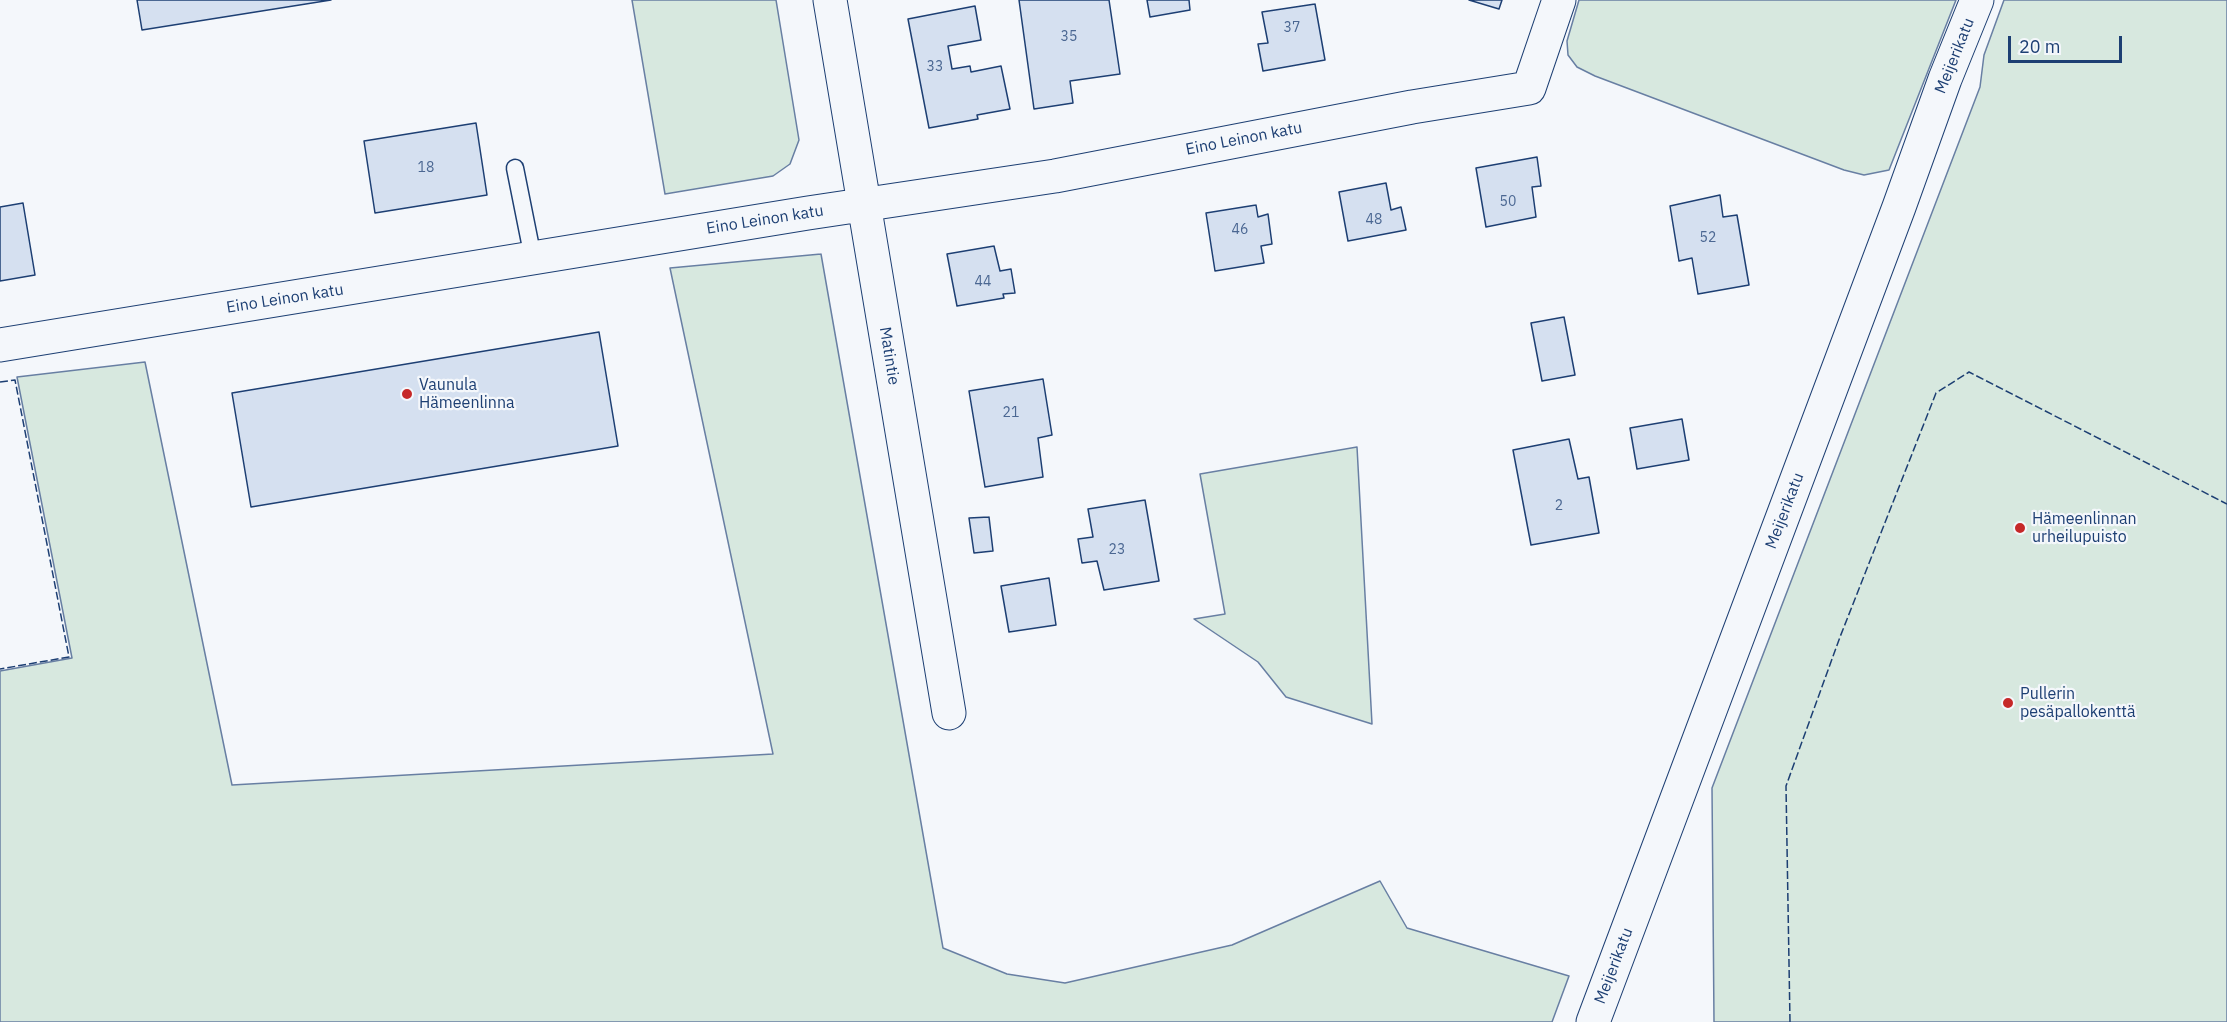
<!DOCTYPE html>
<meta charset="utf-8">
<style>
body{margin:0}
#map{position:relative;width:2227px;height:1022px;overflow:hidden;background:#f4f7fb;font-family:"IBM Plex Sans",sans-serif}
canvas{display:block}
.scale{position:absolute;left:2008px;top:36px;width:114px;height:27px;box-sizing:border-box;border:3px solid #1d3f73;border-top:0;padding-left:8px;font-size:18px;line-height:21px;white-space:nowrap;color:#1d3f73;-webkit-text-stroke:4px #f4f7fb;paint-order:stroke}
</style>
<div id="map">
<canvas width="2227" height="1022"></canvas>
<div class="scale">20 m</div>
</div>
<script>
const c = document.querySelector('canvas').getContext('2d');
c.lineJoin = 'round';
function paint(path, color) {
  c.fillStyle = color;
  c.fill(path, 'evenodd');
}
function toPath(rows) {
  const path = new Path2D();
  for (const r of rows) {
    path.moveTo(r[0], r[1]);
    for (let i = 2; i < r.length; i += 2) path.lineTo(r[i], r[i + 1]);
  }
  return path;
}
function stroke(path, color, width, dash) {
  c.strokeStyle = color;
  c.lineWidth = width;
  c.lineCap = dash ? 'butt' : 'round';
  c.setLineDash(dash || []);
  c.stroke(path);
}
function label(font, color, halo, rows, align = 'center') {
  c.font = font + ' "IBM Plex Sans",sans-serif';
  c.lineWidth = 4.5;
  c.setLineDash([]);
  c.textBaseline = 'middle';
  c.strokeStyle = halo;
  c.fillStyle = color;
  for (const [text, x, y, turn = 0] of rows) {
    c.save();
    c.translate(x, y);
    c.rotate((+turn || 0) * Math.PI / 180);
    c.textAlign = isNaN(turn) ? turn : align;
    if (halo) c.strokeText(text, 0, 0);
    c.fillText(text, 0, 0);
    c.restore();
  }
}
const green = toPath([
 [632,0,776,0,799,140,790,164,773,176,665,194,632,0],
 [1579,0,1956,0,1889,170,1864,175,1844,170,1595,76,1577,67,1568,55,1567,41,1579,0],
 [2004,0,2227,0,2227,1022,1714,1022,1712,788,1980,87,1984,55,2004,0],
 [821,254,943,948,1007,974,1065,983,1232,945,1380,881,1407,928,1569,976,1552,1022,0,1022,0,671,72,658,17,377,145,362,232,785,773,754,670,268,821,254],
 [1357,447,1372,724,1286,697,1258,662,1194,619,1225,614,1200,474,1357,447]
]);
paint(green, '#d7e8df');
stroke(green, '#687fa3', 1.5);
const building = toPath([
 [137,0,331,0,142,30,137,0],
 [1019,0,1109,0,1120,74,1070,81,1073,103,1034,109,1019,0],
 [1147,0,1189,0,1190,10,1150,17,1147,0],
 [1469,0,1502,0,1499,9,1469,0],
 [1315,4,1325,60,1263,71,1258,44,1268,43,1262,12,1315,4],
 [975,6,981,40,948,46,952,69,970,66,971,72,1001,66,1010,109,977,115,978,119,929,128,908,19,975,6],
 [476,123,487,195,375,213,364,141,476,123],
 [1537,157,1541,186,1532,187,1536,217,1486,227,1476,168,1537,157],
 [1386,183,1391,210,1401,207,1406,230,1348,241,1339,192,1386,183],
 [1720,195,1723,217,1737,215,1749,285,1698,294,1692,258,1679,261,1670,206,1720,195],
 [23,203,35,275,0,281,0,207,23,203],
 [1256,205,1258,217,1268,214,1272,244,1261,246,1264,263,1215,271,1206,213,1256,205],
 [994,246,1000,271,1011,269,1015,293,1003,294,1004,298,957,306,947,254,994,246],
 [1564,317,1575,375,1542,381,1531,323,1564,317],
 [599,332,618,446,251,507,232,393,599,332],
 [1043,379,1052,435,1038,438,1043,477,985,487,969,391,1043,379],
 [1682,419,1689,460,1637,469,1630,428,1682,419],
 [1569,439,1578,479,1589,477,1599,533,1531,545,1513,450,1569,439],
 [1145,500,1159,581,1104,590,1097,561,1082,563,1078,539,1093,537,1088,509,1145,500],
 [989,517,993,551,974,553,969,518,989,517],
 [1049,578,1056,625,1009,632,1001,586,1049,578]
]);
paint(building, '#d5e0f0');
stroke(building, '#1d3f73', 1.5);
const lane = toPath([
 [515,168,533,258]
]);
const street = toPath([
 [830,0,949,713],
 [0,345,808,213,1055,176,1412,107,1529,88,1559,0],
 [1593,1022,1899,207,1945,79,1977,0]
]);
stroke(lane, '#1d3f73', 19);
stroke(street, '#1d3f73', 35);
stroke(lane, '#f4f7fb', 16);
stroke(street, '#f4f7fb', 33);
stroke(toPath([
 [0,382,15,380,69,657,0,669],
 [1790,1022,1786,786,1840,637,1936,393,1969,372,2227,504]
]), '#1d3f73', 1.5, [8, 3]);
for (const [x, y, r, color] of [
 [407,394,6,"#c62828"],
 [2020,528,6,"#c62828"],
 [2008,703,6,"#c62828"]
]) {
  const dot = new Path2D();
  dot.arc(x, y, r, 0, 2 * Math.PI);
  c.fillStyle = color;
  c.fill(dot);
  stroke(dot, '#f4f7fb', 2);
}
label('14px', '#4b6792', null, [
 ["37",1292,28],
 ["35",1069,37],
 ["33",935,67],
 ["18",426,168],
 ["50",1508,202],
 ["48",1374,220],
 ["46",1240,230],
 ["52",1708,238],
 ["44",983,282],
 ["21",1011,413],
 ["2",1559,506],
 ["23",1117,550]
]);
label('16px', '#1d3f73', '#f4f7fb', [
 ["Meijerikatu",1955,56,-68],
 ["Eino Leinon katu",1244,139,-11],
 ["Eino Leinon katu",765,220,-9],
 ["Eino Leinon katu",285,299,-9],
 ["Matintie",889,356,81],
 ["Meijerikatu",1785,511,-69],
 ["Meijerikatu",1614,966,-69]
]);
label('16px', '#1d3f73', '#f4f7fb', [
 ["Vaunula",419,385],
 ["Hämeenlinna",419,403],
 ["Hämeenlinnan",2032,519],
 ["urheilupuisto",2032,537],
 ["Pullerin",2020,694],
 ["pesäpallokenttä",2020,712]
], 'left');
</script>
